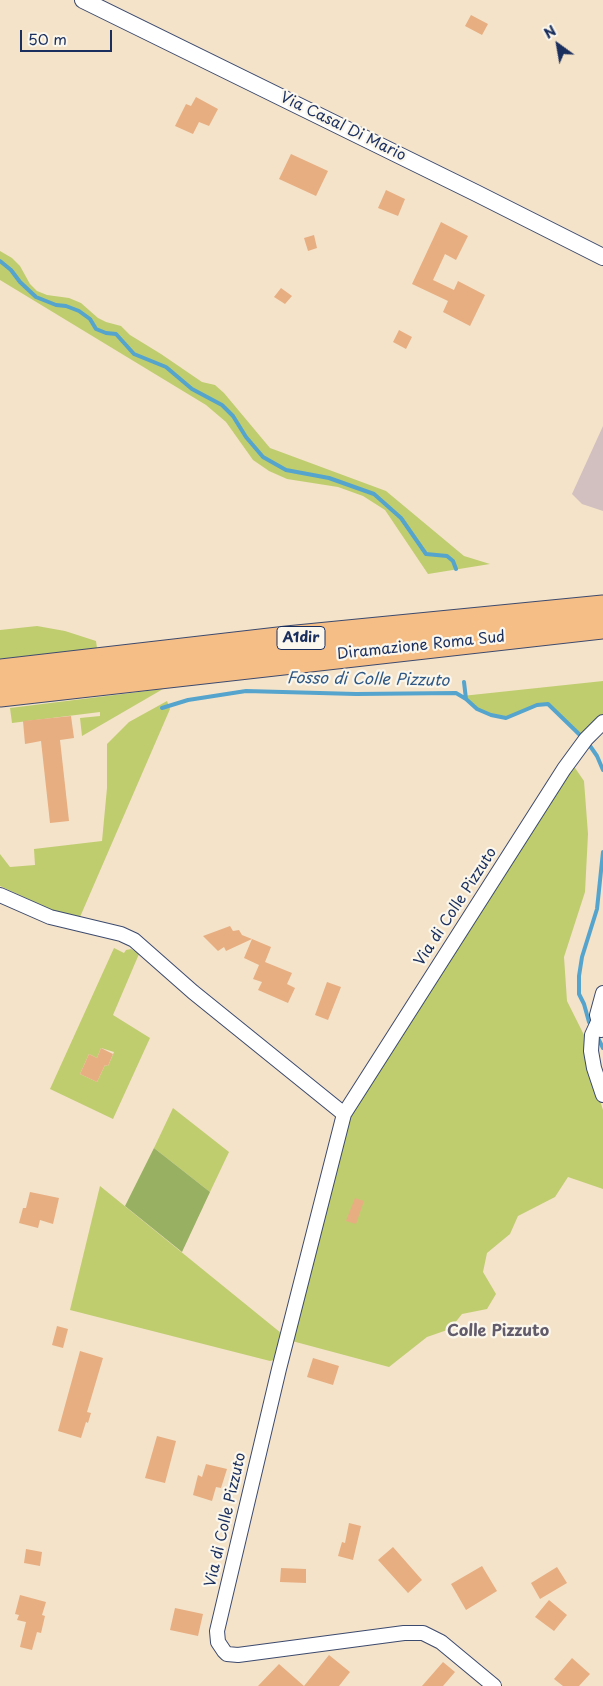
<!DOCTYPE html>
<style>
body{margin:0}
#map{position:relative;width:603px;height:1686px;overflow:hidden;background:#f4e3c9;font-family:"Playpen Sans",sans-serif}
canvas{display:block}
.north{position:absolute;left:533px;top:20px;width:50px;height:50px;-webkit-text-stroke:4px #fbf7ec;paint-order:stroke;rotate:328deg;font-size:14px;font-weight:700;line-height:20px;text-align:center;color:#1b2f5e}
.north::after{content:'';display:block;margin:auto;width:18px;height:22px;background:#1b2f5e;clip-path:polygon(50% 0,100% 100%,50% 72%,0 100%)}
.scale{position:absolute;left:20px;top:30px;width:92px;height:22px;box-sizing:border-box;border:2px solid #1b2f5e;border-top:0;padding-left:6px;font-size:15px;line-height:18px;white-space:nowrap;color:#1b2f5e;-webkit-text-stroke:4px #fbf7ec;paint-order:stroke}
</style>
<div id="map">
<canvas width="603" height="1686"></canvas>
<div class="north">N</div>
<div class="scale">50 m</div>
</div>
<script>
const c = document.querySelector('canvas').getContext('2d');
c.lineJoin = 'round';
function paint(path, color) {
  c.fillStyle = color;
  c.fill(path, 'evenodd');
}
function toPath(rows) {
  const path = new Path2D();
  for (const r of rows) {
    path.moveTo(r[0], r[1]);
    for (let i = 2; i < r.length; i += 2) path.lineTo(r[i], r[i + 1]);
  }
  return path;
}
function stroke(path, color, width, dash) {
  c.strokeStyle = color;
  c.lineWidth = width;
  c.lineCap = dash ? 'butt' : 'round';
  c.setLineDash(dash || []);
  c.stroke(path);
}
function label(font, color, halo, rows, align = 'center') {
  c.font = font + ' "Playpen Sans",sans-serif';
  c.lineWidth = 4.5;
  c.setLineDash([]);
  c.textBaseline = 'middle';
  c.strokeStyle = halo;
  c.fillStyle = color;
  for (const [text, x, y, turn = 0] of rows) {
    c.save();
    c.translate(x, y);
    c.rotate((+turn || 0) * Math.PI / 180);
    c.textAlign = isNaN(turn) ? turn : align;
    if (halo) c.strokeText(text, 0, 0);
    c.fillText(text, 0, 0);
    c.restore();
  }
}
paint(toPath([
 [603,426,603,511,582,504,572,494]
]), '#d2bfc0');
paint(toPath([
 [0,251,12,258,20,266,30,284,37,291,47,295,69,298,81,303,98,318,106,322,121,326,130,335,161,354,202,382,215,385,224,393,270,448,386,491,464,556,490,564,428,574,385,510,363,496,338,487,287,479,269,471,253,460,226,422,206,405,0,280],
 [37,626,65,631,96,641,97,648,0,659,0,630],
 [603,681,603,714,582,737,548,704,537,705,506,718,491,715,477,709,462,696],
 [163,689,82,736,80,718,100,716,100,712,12,723,10,708],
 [167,701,170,709,80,917,54,911,0,886,0,854,10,867,35,865,34,849,102,841,107,788,107,744,129,722],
 [573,765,584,781,588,834,585,892,564,957,567,1001,585,1037,586,1056,603,1110,603,1189,568,1177,555,1197,518,1216,510,1234,487,1253,483,1272,496,1294,487,1309,462,1314,450,1329,427,1337,389,1367,292,1341,344,1135,353,1109],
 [114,948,124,953,126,950,131,949,139,954,113,1015,150,1038,113,1119,50,1089],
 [101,1048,114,1052,108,1066,105,1065,97,1082,80,1074,89,1054,97,1058],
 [173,1108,229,1152,210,1192,154,1148],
 [100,1186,281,1333,274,1360,270,1361,70,1310]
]), '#bfcd6f');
paint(toPath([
 [154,1148,210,1192,182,1252,125,1206]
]), '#97b062');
stroke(toPath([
 [0,261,11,270,20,282,36,297,56,305,66,306,79,311,90,319,96,329,106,333,116,334,134,354,166,367,192,389,222,405,233,416,246,437,263,457,286,470,329,478,374,494,401,518,426,554,447,556,453,561,456,569],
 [464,682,466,699],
 [162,708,188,700,246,691,356,694,456,693,466,699,477,709,491,715,506,718,537,705,548,704,582,737],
 [588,743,597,756,603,770],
 [589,1022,584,1004,579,994,579,976,582,957,597,909,603,852],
 [596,1034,603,1048]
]), '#54a4ce', 4);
paint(toPath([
 [471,15,488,24,482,35,465,26],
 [196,97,218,109,209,126,199,122,193,134,175,126,186,104,191,106],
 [291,154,328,171,316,196,279,179],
 [386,190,405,199,398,216,378,208],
 [441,222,468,236,456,260,445,254,433,280,454,290,458,281,485,295,470,326,443,312,448,301,412,284],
 [314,235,317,248,308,251,304,238],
 [281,288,292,296,285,304,274,297],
 [399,330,412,337,406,349,393,342],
 [71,716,74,738,60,740,69,821,50,823,41,741,25,744,23,721],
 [230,926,233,931,239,930,242,935,252,939,226,951,224,947,218,951,203,936],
 [252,939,271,947,265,962,292,973,287,984,295,988,288,1003,258,990,262,982,253,979,259,965,244,958],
 [327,982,341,987,328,1020,315,1015],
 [101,1048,113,1054,108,1066,105,1065,97,1082,80,1074,89,1054,97,1058],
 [30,1192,59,1198,53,1224,40,1220,38,1228,19,1223,23,1208,26,1208],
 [355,1198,364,1201,356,1224,346,1221],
 [57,1326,68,1329,63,1348,52,1345],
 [80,1351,103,1358,87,1412,91,1413,88,1423,86,1422,81,1438,58,1431],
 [313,1358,339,1366,333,1385,307,1377],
 [157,1436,176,1441,165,1483,145,1478],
 [206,1464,227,1469,221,1488,216,1487,212,1501,193,1495,198,1475,202,1477],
 [349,1523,361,1526,353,1560,338,1556,342,1542,345,1543],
 [393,1547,422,1580,408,1593,378,1560],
 [26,1549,42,1552,40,1566,24,1563],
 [482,1566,497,1591,466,1610,451,1584],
 [557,1567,567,1583,540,1599,531,1583],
 [281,1568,306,1569,306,1583,280,1582],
 [20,1595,46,1602,42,1615,45,1616,41,1633,37,1632,32,1650,20,1647,26,1622,17,1620,19,1615,15,1614],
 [549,1600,567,1615,554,1631,535,1617],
 [175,1608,203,1614,198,1636,170,1630],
 [329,1655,350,1672,339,1686,304,1686],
 [572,1658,590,1674,579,1686,563,1686,554,1679],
 [443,1662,455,1672,443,1686,422,1686],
 [279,1664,304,1686,258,1686]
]), '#e7ae82');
const minor = toPath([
 [0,895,50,917,121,934,134,940,193,992,344,1114],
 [598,1022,592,1035,591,1051,594,1068,603,1095],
 [601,1030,597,1015,603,993],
 [494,1686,441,1642,423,1633,404,1633,238,1655,227,1654,224,1651,218,1642,217,1631,279,1369,344,1114,564,769,586,739,603,722]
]);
const tertiary = toPath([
 [83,0,476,193,603,257]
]);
const motorway = toPath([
 [0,672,287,639,603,608],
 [0,694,603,626]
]);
stroke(minor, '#3c4a6e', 16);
stroke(tertiary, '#3c4a6e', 18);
stroke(motorway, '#3c4a6e', 27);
stroke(minor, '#fff', 14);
stroke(tertiary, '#fff', 16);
stroke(motorway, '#f6be87', 25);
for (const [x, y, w] of [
 [301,638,48]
]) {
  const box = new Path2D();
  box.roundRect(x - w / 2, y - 11.5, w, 23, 4);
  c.fillStyle = '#fbf7ec';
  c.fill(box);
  stroke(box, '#1b2f5e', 1);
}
label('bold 14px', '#1b2f5e', null, [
 ["A1dir",301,638]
]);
label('15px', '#1b2f5e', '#fbf7ec', [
 ["Via Casal Di Mario",343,127,26],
 ["Diramazione Roma Sud",421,646,-6],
 ["Via di Colle Pizzuto",456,907,-57],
 ["Via di Colle Pizzuto",226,1520,-77]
]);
label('italic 16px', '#2f5885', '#fbf7ec', [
 ["Fosso di Colle Pizzuto",368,680,1]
]);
label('bold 16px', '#625b6b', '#fbf7ec', [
 ["Colle Pizzuto",498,1332]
]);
</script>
